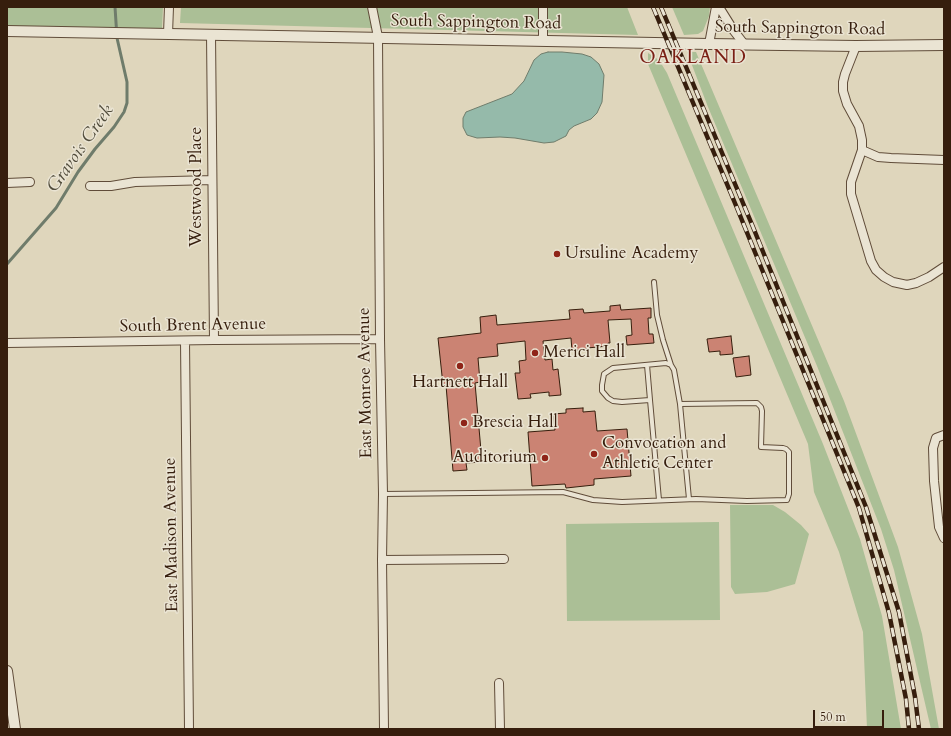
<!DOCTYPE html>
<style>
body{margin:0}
#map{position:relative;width:951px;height:736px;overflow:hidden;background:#dfd6bc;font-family:Cardo,serif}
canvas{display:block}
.frame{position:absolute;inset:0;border:8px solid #361e0d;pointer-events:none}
.scale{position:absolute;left:813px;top:710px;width:71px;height:18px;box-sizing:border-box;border:2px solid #361e0d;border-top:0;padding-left:5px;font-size:12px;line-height:14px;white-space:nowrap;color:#361e0d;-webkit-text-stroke:3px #eae4d3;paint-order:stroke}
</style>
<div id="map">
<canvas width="951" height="736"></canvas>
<div class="frame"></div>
<div class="scale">50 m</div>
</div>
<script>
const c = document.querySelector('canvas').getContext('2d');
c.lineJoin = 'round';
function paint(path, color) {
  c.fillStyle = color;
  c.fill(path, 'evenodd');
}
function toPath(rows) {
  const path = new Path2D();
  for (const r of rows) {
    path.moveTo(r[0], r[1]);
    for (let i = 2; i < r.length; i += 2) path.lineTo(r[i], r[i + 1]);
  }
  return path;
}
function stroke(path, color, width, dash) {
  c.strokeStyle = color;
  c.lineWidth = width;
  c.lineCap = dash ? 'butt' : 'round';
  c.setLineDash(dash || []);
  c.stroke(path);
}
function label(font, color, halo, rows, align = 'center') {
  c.font = font + ' Cardo,serif';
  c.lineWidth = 3;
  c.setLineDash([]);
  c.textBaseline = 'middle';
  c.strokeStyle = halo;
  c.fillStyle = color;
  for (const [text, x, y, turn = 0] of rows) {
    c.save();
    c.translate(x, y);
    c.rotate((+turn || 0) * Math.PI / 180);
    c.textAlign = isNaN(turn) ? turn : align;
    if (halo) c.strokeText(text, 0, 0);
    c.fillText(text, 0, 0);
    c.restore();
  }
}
paint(toPath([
 [7,7,163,7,162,29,7,28],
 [181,7,627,7,638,35,180,23],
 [672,7,710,7,709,16,703,31,698,34,684,35],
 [687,52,696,52,844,401,898,547,922,634,939,729,931,729,894,570,881,529,817,366,708,107],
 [648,53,659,60,667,73,823,444,860,539,882,616,901,729,867,729,863,632,839,552,814,492,808,444,648,64],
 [730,505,773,505,785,512,801,525,809,534,795,584,767,592,735,594,731,587],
 [719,522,720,620,567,621,566,524]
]), '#abbf96');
const water = toPath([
 [548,52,562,52,582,54,591,57,599,64,604,75,602,102,597,113,591,119,574,126,569,130,566,136,554,142,544,143,515,138,500,137,477,138,467,135,463,127,463,118,466,112,512,94,524,81,534,60,541,54,548,52]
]);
paint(water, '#95baaa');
stroke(water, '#6f7c6b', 1);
stroke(toPath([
 [7,264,56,208,78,172,95,149,114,127,124,112,127,103,127,82,117,38,115,7]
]), '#6f7c6b', 3);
const building = toPath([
 [620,305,621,310,651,308,651,318,648,318,649,334,653,334,654,343,627,345,626,336,632,335,631,319,608,320,610,343,608,343,608,346,587,348,587,349,572,351,571,338,543,341,545,360,552,359,553,370,558,369,561,395,549,396,549,392,530,394,531,398,518,399,515,373,520,373,519,361,526,360,525,341,497,344,498,356,478,358,480,382,475,383,482,462,466,463,467,470,453,471,446,385,443,385,438,338,481,333,480,317,496,315,497,325,570,319,569,310,583,309,584,313,610,311,610,306,620,305],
 [731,336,733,354,720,355,720,351,709,352,707,339,731,336],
 [749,356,751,375,736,377,733,358,749,356],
 [583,408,583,412,595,411,597,431,627,429,631,476,594,479,594,485,566,488,565,484,532,486,528,432,555,430,553,414,566,413,566,409,583,408]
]);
paint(building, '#cb8373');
stroke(building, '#361e0d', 1);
const service = toPath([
 [654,282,657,315,663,340,671,365],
 [647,365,650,400],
 [680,404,689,499],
 [383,494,563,492,593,500,622,502,696,499,747,501,787,500,789,494,789,452,786,449,783,448,761,447,762,411,761,407,757,403,680,404,674,370,671,365,666,363,613,368,604,374,602,385,602,391,608,398,613,401,622,402,650,400,659,500]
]);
const minor = toPath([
 [372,7,378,37,380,339,383,494,382,560,384,729],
 [719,7,734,31,744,44],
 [168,34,169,7],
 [211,34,214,340],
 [543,40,543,7],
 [709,44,716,7],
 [856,46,845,74,843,82,843,91,847,104,859,126,862,140,862,150,851,182,851,194,871,261,876,270,884,277,893,282,907,285,916,283,929,277,944,267],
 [862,150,878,157,891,158,944,160],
 [7,183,30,182],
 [90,186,111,186,135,182,212,180],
 [185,341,189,729],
 [7,343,214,340,380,339],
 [944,435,936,438,933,448,934,481,939,527,944,538],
 [382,560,504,559],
 [499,683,500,729]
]);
const tertiary = toPath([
 [7,31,709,44,856,46,944,45],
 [7,671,15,729]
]);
stroke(service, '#604c39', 6);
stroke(minor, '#604c39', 10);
stroke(tertiary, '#604c39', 12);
stroke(service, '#eae4d3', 4);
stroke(minor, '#eae4d3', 8);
stroke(tertiary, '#eae4d3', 10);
const rail = toPath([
 [653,7,737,208,859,508,889,613,906,699,909,729],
 [661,7,753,227,866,507,899,612,915,697,919,729]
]);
stroke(rail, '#361e0d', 4.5);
stroke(rail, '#eae4d3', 3, [9]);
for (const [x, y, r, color] of [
 [557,254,4,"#8f2418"],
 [535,353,4,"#8f2418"],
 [460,366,4,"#8f2418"],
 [464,423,4,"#8f2418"],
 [594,454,4,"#8f2418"],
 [545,458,4,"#8f2418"]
]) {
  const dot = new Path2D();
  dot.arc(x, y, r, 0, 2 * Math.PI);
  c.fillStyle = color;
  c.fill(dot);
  stroke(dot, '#eae4d3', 1.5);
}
label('17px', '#361e0d', '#eae4d3', [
 ["South Sappington Road",476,23,1],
 ["South Sappington Road",800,29,1],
 ["Westwood Place",197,187,-90],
 ["South Brent Avenue",193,326,-1],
 ["East Monroe Avenue",366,383,-91],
 ["East Madison Avenue",172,535,-91]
]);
label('17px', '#361e0d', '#eae4d3', [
 ["Ursuline Academy",565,254],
 ["Merici Hall",543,353],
 ["Hartnett Hall",460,383,"center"],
 ["Brescia Hall",472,423],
 ["Convocation and",602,444],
 ["Athletic Center",602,464],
 ["Auditorium",537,458,"right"]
], 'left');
label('italic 18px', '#524d3c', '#eae4d3', [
 ["Gravois Creek",81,149,-55]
]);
c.letterSpacing = '1px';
label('19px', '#7a1f14', '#eae4d3', [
 ["OAKLAND",693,59]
]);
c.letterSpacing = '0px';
</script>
